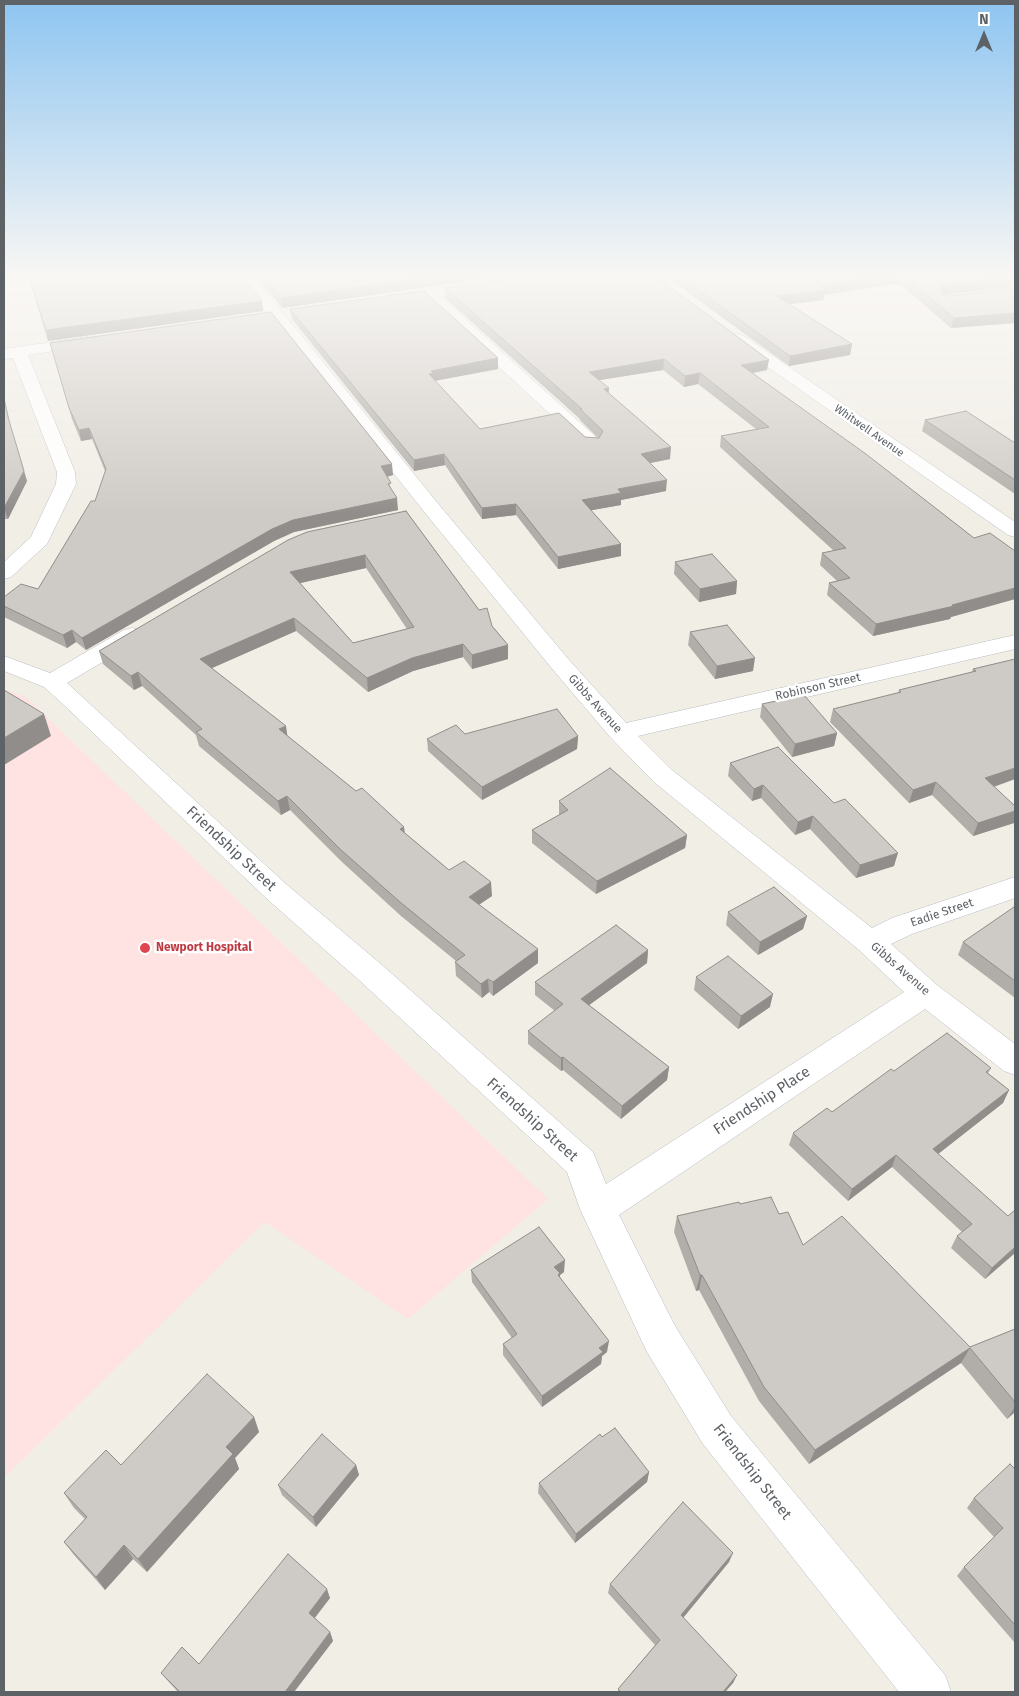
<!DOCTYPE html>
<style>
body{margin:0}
#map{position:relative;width:1019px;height:1696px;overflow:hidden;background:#f1eee6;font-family:"Fira Sans",sans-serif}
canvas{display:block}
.frame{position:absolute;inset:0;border:5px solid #5d6267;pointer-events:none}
.north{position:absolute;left:959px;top:10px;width:50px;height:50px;-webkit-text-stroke:4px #fff;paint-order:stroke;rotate:0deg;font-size:14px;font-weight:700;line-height:20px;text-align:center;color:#5d6267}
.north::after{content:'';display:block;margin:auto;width:18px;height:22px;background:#5d6267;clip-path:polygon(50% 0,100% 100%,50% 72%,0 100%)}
</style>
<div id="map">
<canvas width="1019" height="1696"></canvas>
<div class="frame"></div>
<div class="north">N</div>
</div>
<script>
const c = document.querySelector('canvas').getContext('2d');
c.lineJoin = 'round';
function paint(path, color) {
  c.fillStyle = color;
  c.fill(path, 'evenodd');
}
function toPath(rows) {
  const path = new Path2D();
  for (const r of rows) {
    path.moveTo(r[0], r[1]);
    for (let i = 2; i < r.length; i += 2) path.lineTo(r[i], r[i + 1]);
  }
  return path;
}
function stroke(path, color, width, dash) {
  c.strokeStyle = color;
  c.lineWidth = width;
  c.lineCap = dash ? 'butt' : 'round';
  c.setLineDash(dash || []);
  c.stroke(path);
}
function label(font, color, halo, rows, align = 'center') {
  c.font = font + ' "Fira Sans",sans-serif';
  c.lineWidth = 5;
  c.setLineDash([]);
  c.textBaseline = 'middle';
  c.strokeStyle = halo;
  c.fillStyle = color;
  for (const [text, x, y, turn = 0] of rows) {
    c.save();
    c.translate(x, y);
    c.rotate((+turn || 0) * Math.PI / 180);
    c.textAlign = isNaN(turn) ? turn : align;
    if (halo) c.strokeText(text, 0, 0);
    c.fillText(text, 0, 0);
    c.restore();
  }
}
paint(toPath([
 [4,689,26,697,548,1199,408,1319,265,1222,4,1478]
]), '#fee3e2');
const minor = toPath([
 [237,276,253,276,258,282,440,506,570,661,626,723,1015,635,1015,649,638,736,672,770,872,928,892,918,1015,877,1015,898,912,934,891,944,937,985,1015,1044,1015,1075,1004,1071,925,1009,619,1215,675,1326,731,1416,945,1675,951,1692,899,1692,703,1444,647,1352,580,1209,567,1172,360,981,266,898,65,706,44,687,4,671,4,656,50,673,124,630,132,628,140,630,143,635,140,640,67,683,286,884,382,965,593,1152,606,1184,904,992,859,950,654,782,611,738,554,671,426,514,237,276],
 [520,276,561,276,554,280,440,296,598,439,601,443,598,447,592,448,586,447,425,299,390,303,385,302,383,299,385,296,390,295,520,276],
 [738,334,744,336,1015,522,1015,537,1008,535,732,342,730,339,732,336,738,334],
 [87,337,93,339,95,342,93,345,28,355,75,472,76,484,47,544,11,577,4,579,4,562,31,537,56,484,57,472,13,358,4,359,4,349,87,337]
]);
stroke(minor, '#b8bcc0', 1);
paint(minor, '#fff');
paint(toPath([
 [28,276,242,276,263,311,48,341],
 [256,276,504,276,282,308],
 [665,276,1015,276,1015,287,943,295,949,296,1015,288,1015,323,951,328,899,283,824,295,824,300,789,304,852,344,850,355,789,366],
 [445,288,767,370,753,373,974,538,1015,551,1015,599,951,617,950,619,873,636,827,595,829,583,837,581,820,565,822,553,834,551,720,447,721,436,756,429,698,384,684,387,663,370,599,380,609,388,608,394,670,459,650,463,666,491,621,500,621,505,591,510,621,556,558,569,516,515,482,519,445,465,414,471,292,319,290,309,498,358,498,369,435,381,480,429,598,438,580,420,580,419,445,298],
 [53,353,393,475,387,477,398,510,294,532,274,541,86,650,76,642,67,648,4,617,4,597,38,589,95,501,105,471,92,439,81,441,72,419],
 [4,396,10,426,27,481,8,519,4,519],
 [925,420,1015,443,1015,494,922,431],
 [406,511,479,610,508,645,508,659,472,669,463,657,413,671,368,692,296,631,212,668,287,736,356,791,404,827,405,833,449,870,492,896,479,904,538,963,493,996,489,992,482,998,456,976,455,962,456,961,401,916,342,862,290,810,281,815,199,746,196,735,142,686,134,690,103,664,99,651],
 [366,568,407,629,353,643,300,583],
 [675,562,737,581,736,594,699,602,674,574],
 [690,632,753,671,715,679,688,645],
 [1015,659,1015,779,994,787,1014,823,973,836,932,795,909,803,830,722,833,709,898,693,899,690,972,672,973,669],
 [762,704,837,733,834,746,792,757,760,717],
 [465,734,578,736,577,749,482,800,428,751,427,739],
 [730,763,894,866,856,878,810,829,795,835,761,798,752,801,728,776],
 [559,801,687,835,685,848,596,894,532,843,532,830,560,814,559,814],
 [1015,908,1015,998,958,955,963,942],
 [728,912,807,916,803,929,758,955,726,925],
 [648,950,647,963,589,1005,669,1067,667,1080,621,1119,563,1070,561,1071,528,1044,528,1031,555,1011,535,995,535,982],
 [696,977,770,1007,738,1029,694,990],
 [991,1068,988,1073,1009,1090,1003,1103,938,1154,1015,1253,985,1279,951,1248,957,1236,962,1232,892,1167,848,1201,789,1145,793,1133,832,1112,894,1071],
 [740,1204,779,1214,803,1245,970,1347,1015,1329,1015,1412,1007,1419,961,1363,809,1464,759,1401,699,1290,696,1291,674,1232,677,1216],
 [471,1270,564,1272,560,1275,560,1277,607,1352,602,1356,601,1364,542,1407,503,1355,503,1344,512,1338,472,1282],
 [254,1417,259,1432,235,1458,239,1469,147,1572,133,1559,105,1590,74,1555,64,1542,85,1519,74,1508,64,1493,121,1465],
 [602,1437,649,1472,647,1482,575,1543,538,1493,539,1483],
 [356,1465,359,1475,316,1527,282,1495,278,1485],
 [1015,1469,1015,1643,957,1576,964,1567,994,1537,967,1508,974,1498],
 [729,1562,683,1618,737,1675,733,1683,725,1692,618,1692,618,1689,655,1645,608,1593,610,1584],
 [330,1598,315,1618,330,1632,333,1641,294,1692,178,1692,167,1680,161,1673,199,1664]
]), '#b1aea9');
paint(toPath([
 [434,276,504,276,282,308,281,298],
 [879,276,900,276,899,283,824,295,824,300,775,306,776,296,820,286],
 [1015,277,1015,286,941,295,940,289,943,285],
 [262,301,263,311,48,341,46,330],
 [1015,313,1015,323,951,328,954,318],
 [852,344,850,355,789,366,790,356],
 [498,358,498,369,433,381,429,374,431,371],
 [664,359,663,370,588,382,589,372],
 [769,360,767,370,740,375,741,365],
 [700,373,698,384,684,387,685,376],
 [609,388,608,399,604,389],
 [4,396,11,428,8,417],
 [89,428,92,439,81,441,79,430],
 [671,447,670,459,640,465,641,454],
 [444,454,445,465,414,471,414,460],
 [392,464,393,475,381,478,381,466],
 [24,471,27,481,8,519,4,508],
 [667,480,666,491,621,500,621,505,582,512,582,500,618,489],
 [397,498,398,510,294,532,274,541,86,650,82,638,272,529,293,520],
 [516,504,516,515,482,519,482,508],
 [621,544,621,556,558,569,558,557],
 [365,555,366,568,292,585,290,572],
 [737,581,736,594,699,602,700,589],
 [1015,588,1015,599,951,617,950,619,873,636,876,624,952,605],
 [294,618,296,631,203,672,200,659],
 [72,630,76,642,67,648,63,635],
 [463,644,463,657,413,671,368,692,367,678,412,658],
 [508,645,508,659,472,669,472,655],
 [755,658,753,671,715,679,717,666],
 [138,672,142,686,134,690,131,676],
 [44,714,51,736,4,765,4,738],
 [286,726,288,740,279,729],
 [837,733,834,746,792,757,795,744],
 [578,736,577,749,482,800,482,787],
 [1015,768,1015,779,981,791,985,778],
 [936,782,932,795,909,803,913,790],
 [763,785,761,798,752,801,754,789],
 [287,796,290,810,281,815,278,801],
 [1015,811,1015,819,1014,823,973,836,978,823],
 [813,816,810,829,795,835,798,822],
 [404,827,405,841,400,829],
 [687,835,685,848,596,894,597,881],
 [898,853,894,866,856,878,860,865],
 [491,882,492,896,470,911,469,897],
 [807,916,803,929,758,955,760,942],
 [538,949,538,963,493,996,493,982],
 [648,950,647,963,581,1011,581,999],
 [488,979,489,992,482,998,481,984],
 [773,994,770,1007,738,1029,741,1016],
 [563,1057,563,1070,561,1071,561,1058],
 [669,1067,667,1080,621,1119,622,1106],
 [1009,1090,1003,1103,928,1162,933,1149],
 [896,1155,892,1167,848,1201,852,1189],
 [1015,1247,1015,1253,985,1279,992,1268],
 [565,1260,564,1272,560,1275,559,1285,554,1267],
 [700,1275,702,1275,699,1290,696,1291],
 [609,1341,607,1352,602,1356,601,1364,542,1407,542,1396,599,1348],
 [970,1348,961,1363,809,1464,815,1450],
 [1015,1407,1015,1412,1007,1419],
 [254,1417,259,1432,235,1458,239,1469,147,1572,138,1559,226,1447],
 [356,1465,359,1475,316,1527,313,1517],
 [649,1472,647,1482,575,1543,576,1534],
 [124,1545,133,1559,105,1590,96,1577],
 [733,1553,729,1562,678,1624,681,1615],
 [327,1589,330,1598,312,1621,309,1613],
 [330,1632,333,1641,294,1692,285,1692],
 [737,1675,733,1683,725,1692,723,1692]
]), '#908d8a');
const building = toPath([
 [29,276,242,276,262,301,46,330,29,276],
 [263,276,434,276,281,298,263,276],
 [525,276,655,276,769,360,741,365,866,454,974,538,990,533,1015,551,1015,588,952,605,954,606,876,624,829,583,850,578,822,553,846,548,721,436,769,427,700,373,685,376,664,359,589,372,609,388,604,389,671,447,641,454,667,480,618,489,621,493,582,500,621,544,558,557,516,504,482,508,444,454,414,460,290,309,424,291,498,358,431,371,433,373,429,374,480,429,559,413,585,437,599,438,603,431,580,409,582,409,445,288,525,276],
 [679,276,879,276,820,286,825,290,776,296,852,344,790,356,679,276],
 [905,276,1015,276,943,285,940,289,943,295,949,296,1015,288,1015,313,954,318,905,276],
 [271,312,392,464,381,466,391,483,388,484,397,498,293,520,272,529,82,638,72,630,63,635,4,606,4,597,21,584,38,589,91,501,95,501,106,469,89,428,79,430,69,408,50,343,271,312],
 [4,399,8,417,24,471,4,508,4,399],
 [966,411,1015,443,1015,480,925,420,966,411],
 [406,511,479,610,487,608,492,626,508,645,472,655,463,644,412,658,367,678,294,618,200,659,286,726,279,729,356,791,362,788,404,827,400,829,449,870,464,861,491,882,469,897,538,949,493,982,488,979,481,984,455,962,465,955,400,902,340,849,287,796,278,801,196,732,202,729,138,672,131,676,99,651,288,540,307,532,406,511],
 [365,555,414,627,353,643,290,572,365,555],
 [712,554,737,581,700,589,675,562,712,554],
 [727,625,755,658,717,666,690,632,727,625],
 [1015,659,1015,768,985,778,1015,806,1015,811,978,823,936,782,913,790,833,709,901,692,899,690,976,671,973,669,1015,659],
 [4,690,44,714,4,738,4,690],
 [804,695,837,733,795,744,762,704,804,695],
 [557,709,578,736,482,787,427,739,456,725,465,734,557,709],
 [778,747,834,803,845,799,898,853,860,865,813,816,798,822,763,785,754,789,730,763,778,747],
 [610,768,687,835,597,881,532,830,568,810,559,801,610,768],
 [774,887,807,916,760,942,728,912,774,887],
 [1014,907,1015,908,1015,981,963,942,1014,907],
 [616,925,648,950,581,999,669,1067,622,1106,563,1057,561,1058,528,1031,563,1004,535,982,616,925],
 [728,956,773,994,741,1016,696,977,728,956],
 [947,1033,991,1068,986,1072,1009,1090,933,1149,1008,1216,1015,1210,1015,1247,992,1268,957,1236,972,1224,896,1155,852,1189,793,1133,827,1108,832,1112,891,1069,894,1071,947,1033],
 [771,1197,779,1214,788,1212,803,1245,842,1216,970,1347,1015,1329,1015,1402,970,1348,815,1450,764,1387,702,1275,700,1275,677,1216,739,1202,740,1204,771,1197],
 [539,1227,565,1260,554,1267,560,1273,558,1275,609,1341,599,1348,603,1352,542,1396,503,1344,517,1334,471,1270,539,1227],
 [207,1374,254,1417,226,1447,233,1454,138,1559,124,1545,96,1577,64,1542,87,1517,64,1493,106,1450,121,1465,207,1374],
 [615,1428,649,1472,576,1534,539,1483,600,1434,602,1437,615,1428],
 [322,1434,356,1465,313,1517,278,1485,322,1434],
 [1010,1464,1015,1469,1015,1625,964,1567,1003,1528,974,1498,1010,1464],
 [683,1502,733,1553,681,1615,737,1675,723,1692,621,1692,618,1689,660,1640,610,1584,683,1502],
 [288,1554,327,1589,309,1613,330,1632,285,1692,180,1692,161,1673,182,1647,199,1664,288,1554]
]);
paint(building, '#cecac5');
stroke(building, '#908d8a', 1);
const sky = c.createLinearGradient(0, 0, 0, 514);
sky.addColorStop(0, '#8ec5f1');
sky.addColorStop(0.54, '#f9f7f4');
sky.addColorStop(1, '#f9f7f400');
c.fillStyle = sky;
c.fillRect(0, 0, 1019, 514);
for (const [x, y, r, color] of [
 [145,948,6,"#e0444e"]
]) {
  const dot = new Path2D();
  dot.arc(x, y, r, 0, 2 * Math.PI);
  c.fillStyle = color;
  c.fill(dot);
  stroke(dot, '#fff', 2);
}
label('11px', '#5d6267', '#fff', [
 ["Whitwell Avenue",869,431,35]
]);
label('12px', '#5d6267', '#fff', [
 ["Robinson Street",818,687,-13],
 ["Gibbs Avenue",595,704,48],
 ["Eadie Street",942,913,-19],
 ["Gibbs Avenue",900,969,41]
]);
label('bold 12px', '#be3a42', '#fff', [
 ["Newport Hospital",156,948]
], 'left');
label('15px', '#5d6267', '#fff', [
 ["Friendship Street",231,849,43],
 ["Friendship Place",762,1101,-33],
 ["Friendship Street",532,1120,42],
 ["Friendship Street",752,1472,52]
]);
</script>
